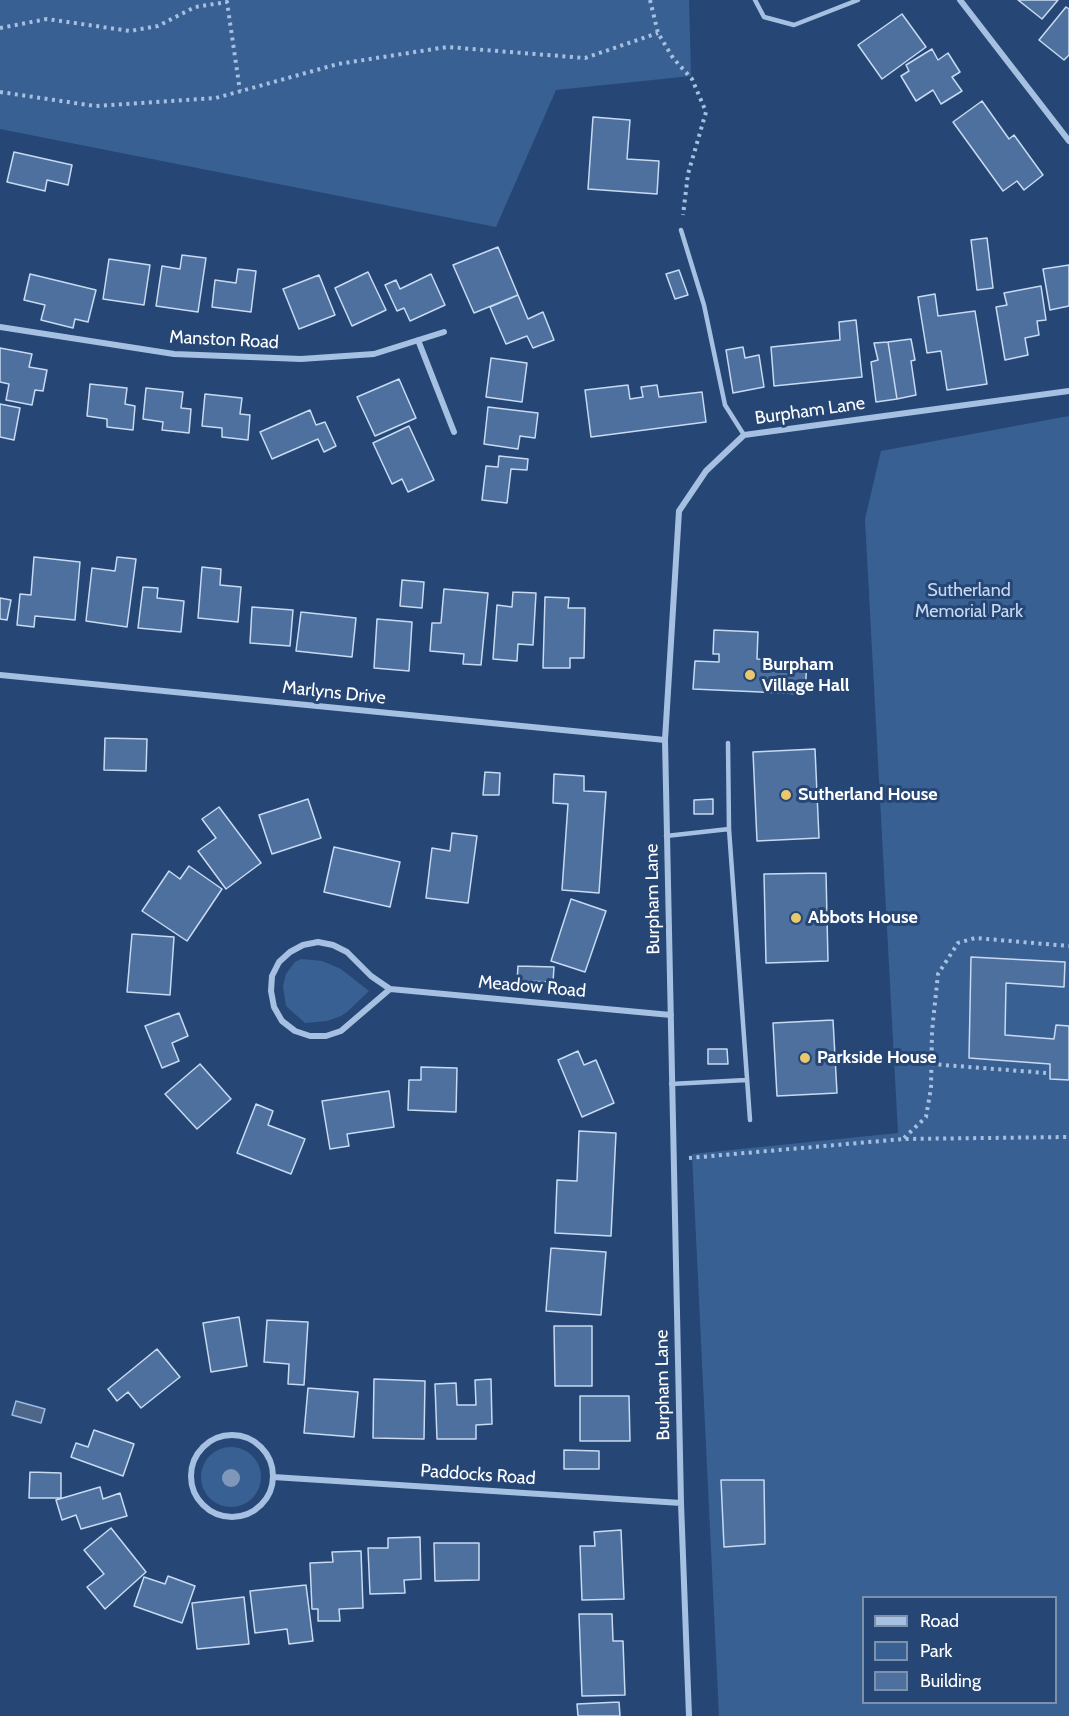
<!DOCTYPE html>
<style>
body{margin:0}
#map{position:relative;width:1069px;height:1716px;overflow:hidden;background:#264775;font-family:Cabin,sans-serif}
canvas{display:block}
.legend{position:absolute;left:862px;top:1596px;width:195px;height:108px;box-sizing:border-box;background:#264775;border:2px solid #7d91ac;margin:0;padding:8px 10px;list-style:none;font-size:18px;color:#fff}
.legend li{display:flex;align-items:center;gap:12px;height:30px}
.legend b{width:30px;border:2px solid #7d91ac}
</style>
<div id="map">
<canvas width="1069" height="1716"></canvas>
<ul class="legend">
<li><b style="height:8px;background:#a6c0e2"></b>Road</li>
<li><b style="height:16px;background:#396093"></b>Park</li>
<li><b style="height:16px;background:#4e709f"></b>Building</li>
</ul>
</div>
<script>
const c = document.querySelector('canvas').getContext('2d');
c.lineJoin = 'round';
function paint(path, color) {
  c.fillStyle = color;
  c.fill(path, 'evenodd');
}
function toPath(rows) {
  const path = new Path2D();
  for (const r of rows) {
    if (r.length === 3) {
      path.moveTo(r[0] + r[2], r[1]);
      path.arc(r[0], r[1], r[2], 0, 2 * Math.PI);
      continue;
    }
    path.moveTo(r[0], r[1]);
    for (let i = 2; i < r.length; i += 2) path.lineTo(r[i], r[i + 1]);
  }
  return path;
}
function stroke(path, color, width, dash) {
  c.strokeStyle = color;
  c.lineWidth = width;
  c.lineCap = dash ? 'butt' : 'round';
  c.setLineDash(dash || []);
  c.stroke(path);
}
function label(font, color, halo, rows, align = 'center') {
  c.font = font + ' Cabin,sans-serif';
  c.lineWidth = 6;
  c.setLineDash([]);
  c.textBaseline = 'middle';
  c.strokeStyle = halo;
  c.fillStyle = color;
  for (const [text, x, y, turn = 0] of rows) {
    c.save();
    c.translate(x, y);
    c.rotate((+turn || 0) * Math.PI / 180);
    c.textAlign = isNaN(turn) ? turn : align;
    if (halo) c.strokeText(text, 0, 0);
    c.fillText(text, 0, 0);
    c.restore();
  }
}
paint(toPath([
 [0,0,689,0,691,76,556,90,496,227,0,129],
 [1069,416,1069,1026,1056,1025,1054,1039,1005,1035,1006,983,1064,987,1064,962,971,957,969,1057,1050,1064,1051,1079,1069,1080,1069,1716,719,1716,692,1154,898,1133,865,519,881,451],
 [721,1480,764,1481,765,1543,724,1547],
 [864,1598,1056,1598,1056,1702,864,1702],
 [301,959,322,961,341,969,369,991,347,1012,341,1016,327,1021,305,1023,286,1006,283,986,286,974,295,962],
 [231,1477,30]
]), '#396093');
const water = toPath([
 [16,1401,45,1409,41,1423,12,1415,16,1401]
]);
paint(water, '#4e6789');
stroke(water, '#9bbbe2', 1.5);
const building = toPath([
 [1018,0,1058,0,1042,19,1018,0],
 [1066,7,1069,9,1069,55,1064,60,1039,40,1066,7],
 [902,14,926,47,882,79,858,45,902,14],
 [932,49,938,60,948,53,960,72,952,77,962,91,941,104,933,90,916,101,901,76,909,71,906,65,932,49],
 [982,101,1009,139,1014,135,1043,175,1024,190,1017,181,1003,191,953,122,982,101],
 [593,117,630,120,627,159,659,161,657,194,588,189,593,117],
 [14,152,72,165,68,185,47,180,45,191,7,182,14,152],
 [987,238,993,288,977,290,971,240,987,238],
 [498,247,518,295,474,313,453,265,498,247],
 [182,255,206,258,198,312,156,306,162,266,180,269,182,255],
 [109,259,150,265,144,305,103,299,109,259],
 [1069,265,1069,306,1050,310,1043,269,1069,265],
 [238,269,256,271,251,312,212,307,215,280,236,283,238,269],
 [679,270,688,295,675,299,666,274,679,270],
 [368,272,386,310,352,326,335,288,368,272],
 [30,274,96,290,88,322,75,319,73,328,41,320,45,305,24,300,30,274],
 [431,274,445,305,410,321,404,308,397,311,385,285,396,280,400,289,431,274],
 [319,275,335,315,299,329,283,289,319,275],
 [1041,286,1046,320,1037,321,1039,335,1025,338,1028,355,1005,360,996,307,1007,305,1004,293,1041,286],
 [935,294,938,316,975,311,987,384,947,390,941,351,927,353,918,297,935,294],
 [518,295,528,319,543,312,554,340,533,348,527,336,506,344,490,307,518,295],
 [856,320,862,377,774,386,771,347,840,340,839,322,856,320],
 [911,339,915,360,911,361,916,395,897,399,888,342,911,339],
 [888,342,897,399,876,402,871,362,878,360,874,343,888,342],
 [743,347,745,358,759,355,764,387,733,393,726,350,743,347],
 [0,348,32,354,29,367,47,370,43,391,35,390,32,405,6,400,9,384,0,382,0,348],
 [491,358,527,363,522,402,486,397,491,358],
 [399,379,416,418,375,436,357,397,399,379],
 [90,384,127,388,125,404,135,406,133,430,107,427,107,419,87,416,90,384],
 [628,385,630,399,643,397,641,387,657,385,659,397,702,392,706,422,591,437,585,390,628,385],
 [146,388,183,392,181,408,191,409,189,433,162,430,163,422,143,419,146,388],
 [205,394,242,398,240,414,250,415,248,440,222,437,222,428,202,426,205,394],
 [0,404,20,408,14,440,0,437,0,404],
 [488,407,538,413,535,438,520,436,518,449,484,444,488,407],
 [310,410,316,425,325,422,336,446,324,452,318,439,272,459,260,432,310,410],
 [409,426,434,480,408,492,402,479,392,484,373,443,409,426],
 [499,456,528,459,527,470,511,469,507,503,482,500,486,466,498,467,499,456],
 [34,557,80,562,75,620,35,616,34,627,17,625,20,594,31,595,34,557],
 [117,557,136,559,127,627,86,621,92,568,115,571,117,557],
 [202,567,221,569,220,585,241,587,238,622,198,618,202,567],
 [402,580,424,582,422,608,400,606,402,580],
 [143,587,158,588,157,598,184,601,181,632,138,628,143,587],
 [444,589,488,593,481,665,463,664,464,654,430,651,432,623,441,623,444,589],
 [513,592,536,593,533,645,518,644,517,661,493,659,497,605,512,607,513,592],
 [545,597,569,598,568,608,585,608,584,658,570,658,570,668,543,668,545,597],
 [0,598,11,600,7,620,0,619,0,598],
 [252,607,293,610,290,646,250,643,252,607],
 [301,612,356,618,352,657,296,651,301,612],
 [377,619,412,622,409,671,374,668,377,619],
 [714,630,758,632,757,659,807,661,805,694,693,689,695,661,719,662,719,654,713,654,714,630],
 [105,738,147,739,146,771,104,770,105,738],
 [815,749,819,838,757,841,753,752,815,749],
 [485,772,500,773,499,795,483,795,485,772],
 [554,774,584,776,584,791,606,792,599,893,562,890,568,804,553,803,554,774],
 [308,799,321,838,272,854,259,815,308,799],
 [713,799,713,814,694,814,694,800,713,799],
 [219,807,261,863,226,889,198,851,216,838,202,819,219,807],
 [452,833,477,836,468,903,426,898,432,848,450,851,452,833],
 [334,847,400,862,390,907,324,892,334,847],
 [189,866,222,889,187,941,142,911,169,871,180,879,189,866],
 [826,873,828,961,766,963,764,874,826,873],
 [571,899,606,911,585,972,551,961,571,899],
 [132,934,174,937,170,995,127,992,132,934],
 [971,957,1065,962,1064,987,1006,983,1005,1035,1054,1039,1056,1025,1069,1026,1069,1080,1050,1079,1050,1064,969,1058,971,957],
 [518,966,554,967,553,982,517,981,518,966],
 [179,1013,188,1036,172,1043,179,1061,162,1068,145,1026,179,1013],
 [833,1020,837,1093,777,1096,773,1023,833,1020],
 [708,1049,727,1049,728,1064,708,1064,708,1049],
 [578,1051,584,1065,596,1060,614,1103,582,1117,558,1060,578,1051],
 [200,1064,231,1099,197,1129,165,1094,200,1064],
 [421,1067,457,1068,456,1112,408,1110,409,1080,421,1080,421,1067],
 [389,1091,394,1127,347,1134,349,1146,330,1149,322,1101,389,1091],
 [256,1104,273,1111,268,1125,305,1139,291,1174,237,1153,256,1104],
 [579,1131,616,1133,611,1236,555,1233,557,1180,577,1181,579,1131],
 [551,1248,606,1252,601,1315,546,1311,551,1248],
 [239,1317,247,1366,211,1372,203,1323,239,1317],
 [267,1320,308,1322,304,1385,288,1384,289,1364,264,1362,267,1320],
 [554,1326,592,1326,592,1386,555,1386,554,1326],
 [157,1349,180,1377,141,1408,128,1392,117,1401,108,1389,157,1349],
 [374,1379,425,1381,424,1439,373,1438,374,1379],
 [491,1379,492,1424,476,1425,476,1439,437,1439,435,1384,456,1383,457,1405,476,1405,475,1380,491,1379],
 [308,1388,358,1392,354,1437,304,1433,308,1388],
 [580,1396,629,1396,630,1441,580,1441,580,1396],
 [94,1430,134,1444,123,1476,71,1457,76,1443,88,1447,94,1430],
 [564,1450,599,1451,599,1469,564,1469,564,1450],
 [30,1472,61,1473,61,1498,29,1498,30,1472],
 [721,1480,764,1480,765,1544,724,1547,721,1480],
 [100,1487,103,1499,120,1493,127,1516,81,1529,76,1515,62,1520,56,1500,100,1487],
 [111,1528,146,1572,105,1609,87,1587,104,1574,84,1550,111,1528],
 [621,1530,624,1599,582,1600,580,1546,595,1546,594,1532,621,1530],
 [420,1537,421,1579,404,1580,405,1593,370,1594,368,1548,388,1548,388,1538,420,1537],
 [434,1543,479,1543,479,1580,435,1581,434,1543],
 [361,1551,363,1608,339,1609,340,1621,318,1621,318,1609,312,1609,310,1563,333,1562,332,1552,361,1551],
 [168,1576,195,1586,182,1623,134,1606,144,1577,165,1584,168,1576],
 [306,1585,313,1641,289,1644,287,1629,255,1633,250,1591,306,1585],
 [244,1597,249,1644,197,1649,192,1603,244,1597],
 [579,1614,612,1614,613,1641,623,1641,625,1695,582,1696,579,1614],
 [619,1702,620,1716,578,1716,577,1704,619,1702]
]);
paint(building, '#4e709f');
stroke(building, '#c8daf2', 1.5);
stroke(toPath([
 [650,0,658,33,673,58,692,79,706,112,688,174,683,215],
 [0,28,47,19,130,31,158,26,195,7,227,2,240,91],
 [0,92,95,106,216,98,338,64,447,47,585,58,658,33],
 [931,1064,1046,1073],
 [904,1138,926,1117,931,1088,932,1031,938,974,958,943,975,938,1069,946],
 [689,1158,903,1139,1069,1137]
]), '#a6c0e2', 4, [3, 4.5]);
stroke(toPath([
 [755,0,764,17,794,25,858,0],
 [681,230,704,305,725,405,744,435],
 [728,743,729,829,750,1120],
 [666,836,729,829],
 [671,1084,746,1080]
]), '#a6c0e2', 4.5);
stroke(toPath([
 [960,0,1069,141],
 [0,327,174,354,301,359,374,354,444,332],
 [418,340,454,432],
 [0,675,665,740],
 [318,942,333,945,347,952,371,976,390,989,341,1031,326,1036,310,1036,295,1031,282,1021,274,1007,271,991,272,976,279,962,290,952,303,945,318,942],
 [390,989,671,1015],
 [232,1476,41],
 [273,1477,681,1503],
 [689,1716,681,1503,665,740,679,511,706,471,744,435,1069,391]
]), '#a6c0e2', 6);
c.fillStyle = '#7f98ba';
for (const [x, y] of [
 [231,1478]
]) {
  c.beginPath();
  c.arc(x, y, 9, 0, 2 * Math.PI);
  c.fill();
}
for (const [x, y, r, color] of [
 [750,675,6,"#eac86c"],
 [786,795,6,"#eac86c"],
 [796,918,6,"#eac86c"],
 [805,1058,6,"#eac86c"]
]) {
  const dot = new Path2D();
  dot.arc(x, y, r, 0, 2 * Math.PI);
  c.fillStyle = color;
  c.fill(dot);
  stroke(dot, '#264775', 2);
}
label('18px', '#fff', '#264775', [
 ["Manston Road",224,340,3],
 ["Burpham Lane",810,411,-8],
 ["Marlyns Drive",334,693,6],
 ["Burpham Lane",653,899,-91],
 ["Meadow Road",532,987,5],
 ["Burpham Lane",663,1385,-91],
 ["Paddocks Road",478,1475,4]
]);
label('18px', '#c8daf2', '#264775', [
 ["Sutherland",969,591],
 ["Memorial Park",969,612]
]);
label('bold 18px', '#fff', '#264775', [
 ["Burpham",762,665],
 ["Village Hall",762,686],
 ["Sutherland House",798,795],
 ["Abbots House",808,918],
 ["Parkside House",817,1058]
], 'left');
</script>
